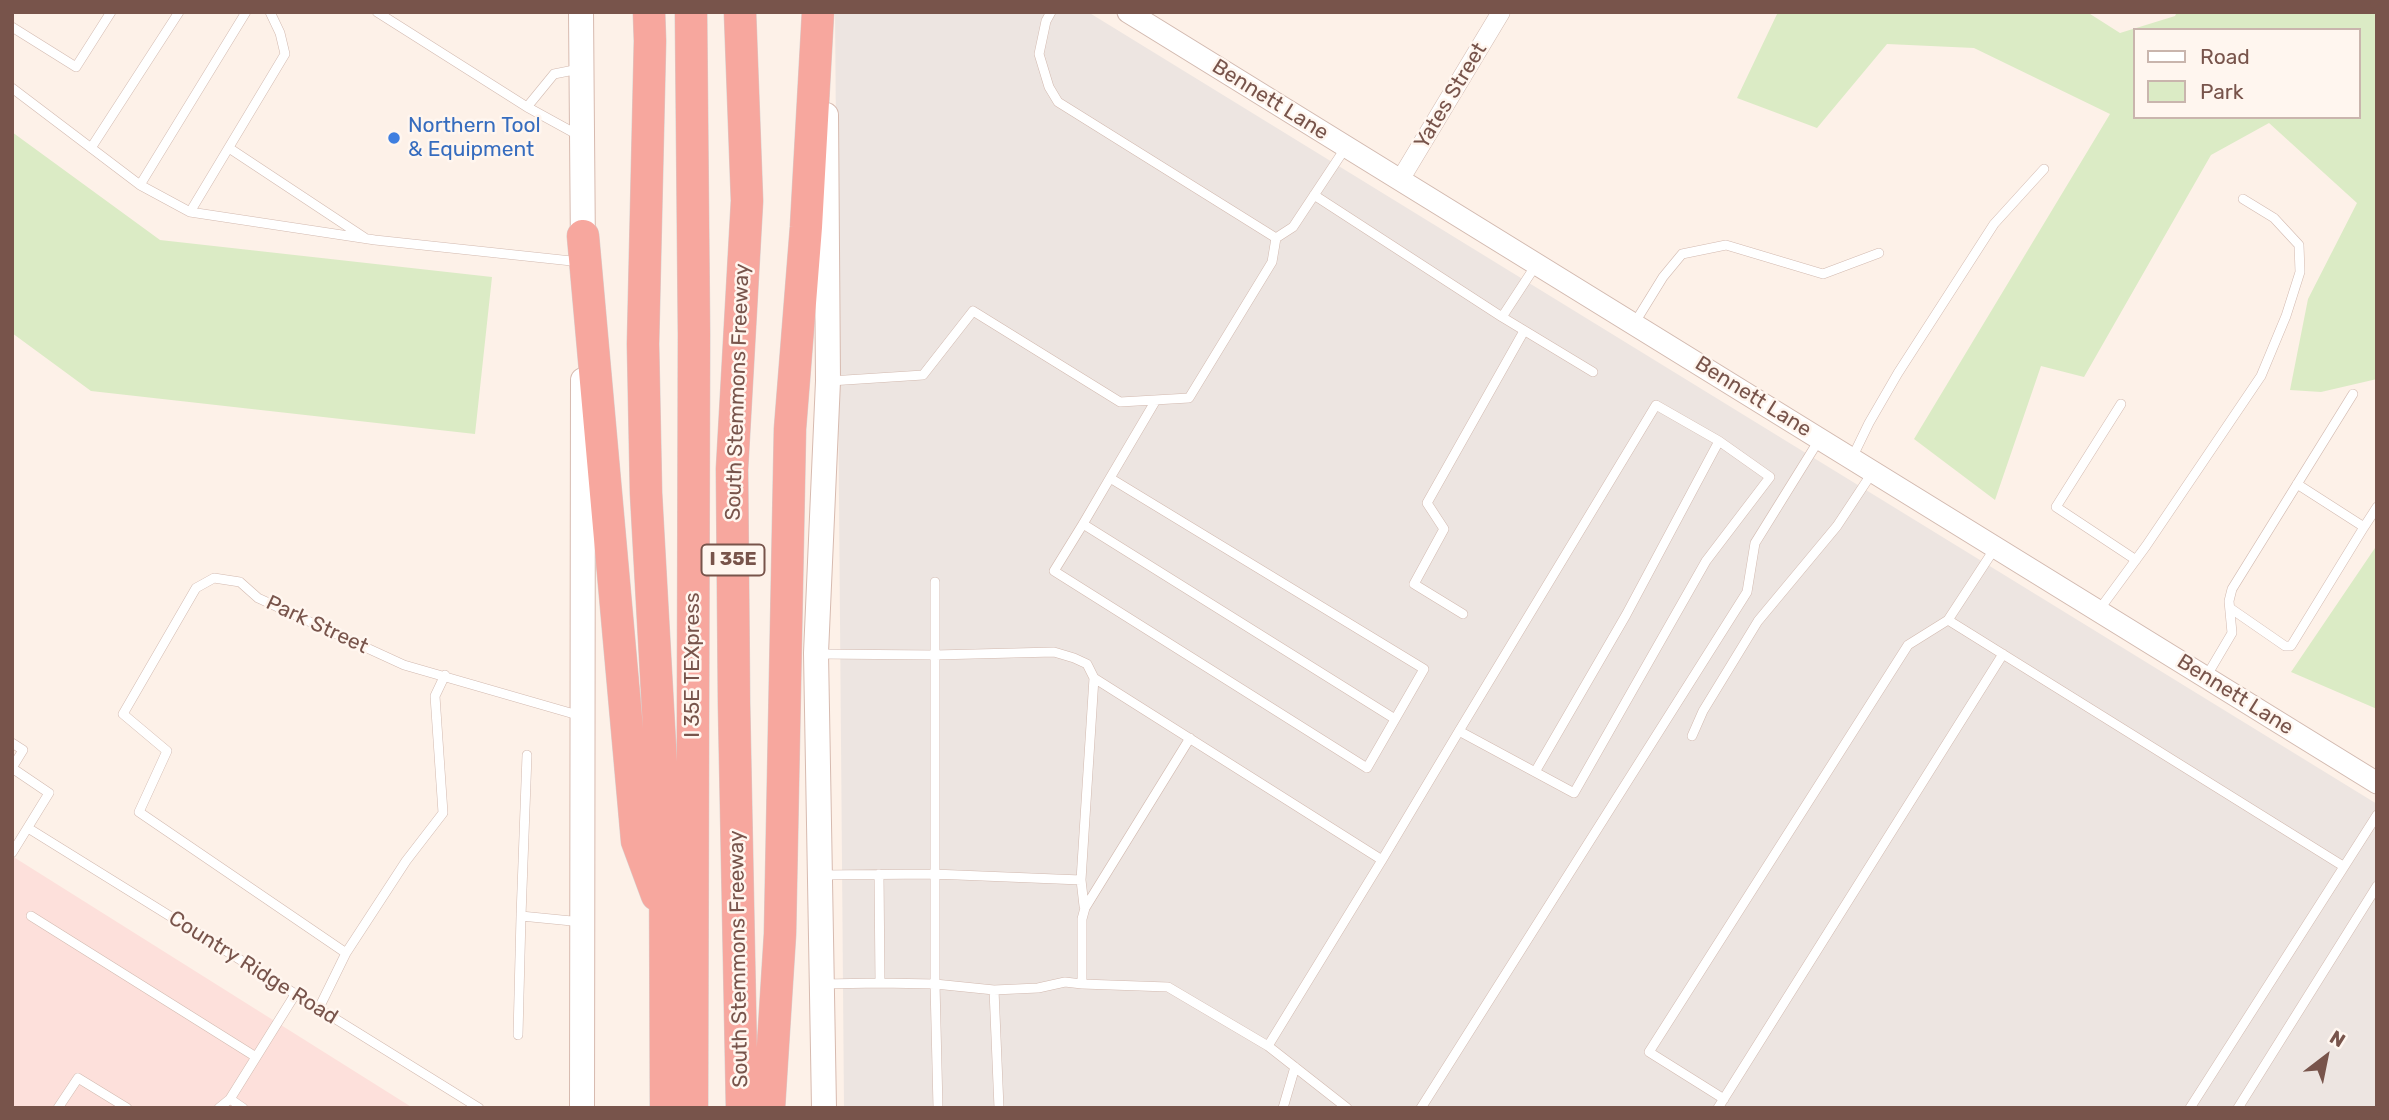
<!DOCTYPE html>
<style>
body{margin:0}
#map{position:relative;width:2389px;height:1120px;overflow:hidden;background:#fdf1e8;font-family:Rubik,sans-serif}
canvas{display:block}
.frame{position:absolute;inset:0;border:14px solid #78544b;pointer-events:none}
.legend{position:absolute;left:2133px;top:28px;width:228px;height:91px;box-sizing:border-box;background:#fff6ef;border:2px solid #c9b5ad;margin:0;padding:9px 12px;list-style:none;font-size:21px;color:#78544b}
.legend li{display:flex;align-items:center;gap:14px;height:35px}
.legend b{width:35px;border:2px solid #c9b5ad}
.north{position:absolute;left:2291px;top:1022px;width:70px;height:70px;-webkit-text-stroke:5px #fff6ef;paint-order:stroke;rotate:32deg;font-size:19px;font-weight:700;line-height:28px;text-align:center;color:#78544b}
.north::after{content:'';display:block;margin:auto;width:24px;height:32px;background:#78544b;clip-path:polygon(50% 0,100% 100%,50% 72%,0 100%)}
</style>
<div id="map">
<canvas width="2389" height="1120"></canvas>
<div class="frame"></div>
<ul class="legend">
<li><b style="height:9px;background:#fff"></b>Road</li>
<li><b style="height:19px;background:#dbebc5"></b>Park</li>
</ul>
<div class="north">N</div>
</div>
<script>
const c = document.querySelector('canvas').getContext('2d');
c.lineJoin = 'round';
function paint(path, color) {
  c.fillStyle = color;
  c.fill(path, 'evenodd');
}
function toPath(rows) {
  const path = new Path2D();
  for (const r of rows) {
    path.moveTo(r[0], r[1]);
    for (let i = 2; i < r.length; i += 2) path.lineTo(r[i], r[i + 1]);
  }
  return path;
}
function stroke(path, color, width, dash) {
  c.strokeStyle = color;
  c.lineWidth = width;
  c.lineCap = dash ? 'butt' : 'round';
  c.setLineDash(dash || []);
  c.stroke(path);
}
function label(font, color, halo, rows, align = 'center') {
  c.font = font + ' Rubik,sans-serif';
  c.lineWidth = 5;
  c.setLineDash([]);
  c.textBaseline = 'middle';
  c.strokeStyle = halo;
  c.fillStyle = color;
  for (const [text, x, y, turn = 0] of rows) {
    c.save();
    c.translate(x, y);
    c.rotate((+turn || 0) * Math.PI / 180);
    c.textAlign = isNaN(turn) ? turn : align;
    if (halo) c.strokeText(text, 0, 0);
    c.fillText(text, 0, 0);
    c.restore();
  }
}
paint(toPath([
 [12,856,413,1108,12,1108]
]), '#fde0db');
paint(toPath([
 [835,12,1088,12,2377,804,2377,1108,844,1108]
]), '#ede5e1');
paint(toPath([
 [1778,12,2087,12,2120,33,2175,16,2177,12,2377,12,2377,379,2321,392,2290,390,2308,299,2357,203,2269,123,2211,155,2084,377,2041,366,1995,500,1914,439,2110,114,1974,48,1887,44,1817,128,1737,98],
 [2135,30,2359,30,2359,117,2135,117],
 [12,132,160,240,492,277,475,434,91,391,12,333],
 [2377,545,2377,709,2291,672]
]), '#dbebc5');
const service = toPath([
 [377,12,527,107],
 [1051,12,1046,21,1039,54,1049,87,1058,102,1276,238,1293,227,1346,147],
 [12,27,76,67,111,12],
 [12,88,140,185,190,212,375,240,581,262],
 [578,135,527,107,554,74,579,69],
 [91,148,179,12],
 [229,148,365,238],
 [140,185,246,12],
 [1314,195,1502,317,1593,372],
 [190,212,285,54,280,33,270,12],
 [1502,317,1536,265],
 [1634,324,1663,277,1682,254,1726,245,1823,274,1879,253],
 [830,381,923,375,973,311,1120,402,1189,398,1272,262,1276,238],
 [2121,404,2056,507,2136,560],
 [1852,458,1869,423,1898,373,1994,224,2044,169],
 [1110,478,1424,669,1367,768,1054,571,1083,524,1110,478,1156,400],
 [1083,524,1395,719],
 [2364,527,2377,507],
 [2230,608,2285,646,2291,646,2364,527,2297,484],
 [2099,610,2146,546,2261,376,2286,316,2300,272,2299,245,2274,218,2243,199],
 [1463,614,1414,584,1444,529,1427,503,1524,331],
 [1948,620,2343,866],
 [818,654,935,655,935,582],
 [2206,677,2232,633,2229,601,2232,589,2353,394],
 [1692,736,1703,711,1758,621,1837,526,1872,473],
 [1190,738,1085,908,1082,919,1082,984,1168,987,1268,1046,1382,860],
 [12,743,23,750,12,768],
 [12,768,49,793,12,853],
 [1535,772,1574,793,1706,561,1770,477,1719,441],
 [28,828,479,1108],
 [821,875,933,874,1081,880],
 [1084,906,1081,880,1094,678],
 [31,916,256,1057],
 [521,916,527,755],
 [346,953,139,812,167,751,123,714,196,588,214,578,240,582,258,598,404,665,581,716],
 [880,983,935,984,938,1108],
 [823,984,880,983,879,874],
 [1082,984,1065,982,1038,988,994,990,935,984,935,655,1054,652,1074,658,1087,664,1094,678,1382,860,1459,731,1656,405,1719,441,1626,615,1535,772,1459,731],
 [994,990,999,1108],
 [319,1008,346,953,406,861,443,813,435,696,445,675],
 [518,1035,521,916,582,922],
 [1268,1046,1347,1108],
 [1724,1099,1649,1052,1908,645,1948,620,1995,548],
 [58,1108,78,1078,127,1108],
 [219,1108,230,1099],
 [243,1108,230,1099,296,993],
 [1283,1108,1295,1067],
 [1421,1108,1747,592,1755,543,1819,440],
 [1718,1108,2003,654],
 [2190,1108,2377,815],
 [2238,1108,2377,886]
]);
const minor = toPath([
 [1400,180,1501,12]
]);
const tertiary = toPath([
 [1128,12,2377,783]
]);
const secondary = toPath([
 [581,12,583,253],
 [582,1108,583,380],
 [824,1108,816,653,828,381,826,115]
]);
const motorway = toPath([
 [649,12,650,41,643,344,646,493,665,836,666,1108],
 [691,12,694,334,692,1108],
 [740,12,747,201,732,469,734,703,742,1108],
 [583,236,637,841,657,895],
 [769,1108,780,934,790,429,806,227,818,12]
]);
stroke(service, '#d2b9af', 10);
stroke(minor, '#d2b9af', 19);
stroke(tertiary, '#d2b9af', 23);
stroke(secondary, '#d7baaf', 26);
stroke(motorway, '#d9cfcd', 33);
stroke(service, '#fff', 9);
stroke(minor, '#fff', 18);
stroke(tertiary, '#fff', 21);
stroke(secondary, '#fff', 24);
stroke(motorway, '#f7a79e', 32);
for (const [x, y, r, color] of [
 [394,138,7,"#3f7fe0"]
]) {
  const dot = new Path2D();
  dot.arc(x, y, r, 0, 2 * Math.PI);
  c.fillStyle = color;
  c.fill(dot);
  stroke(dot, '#fff6ef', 2.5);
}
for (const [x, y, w] of [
 [733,560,63]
]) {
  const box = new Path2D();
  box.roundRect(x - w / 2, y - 15.5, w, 31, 5);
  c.fillStyle = '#fff6ef';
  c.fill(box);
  stroke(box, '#78544b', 2);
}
label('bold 19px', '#78544b', null, [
 ["I 35E",733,560]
]);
label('21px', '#78544b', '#fff6ef', [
 ["Yates Street",1451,96,-59],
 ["Bennett Lane",1270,100,32],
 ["South Stemmons Freeway",738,392,-88],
 ["Bennett Lane",1753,397,32],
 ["Park Street",317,625,25],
 ["I 35E TEXpress",693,665,-90],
 ["Bennett Lane",2235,695,32],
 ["South Stemmons Freeway",739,959,-91],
 ["Country Ridge Road",253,968,32]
]);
label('21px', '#366cbe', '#fff6ef', [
 ["Northern Tool",408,126],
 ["& Equipment",408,150]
], 'left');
</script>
